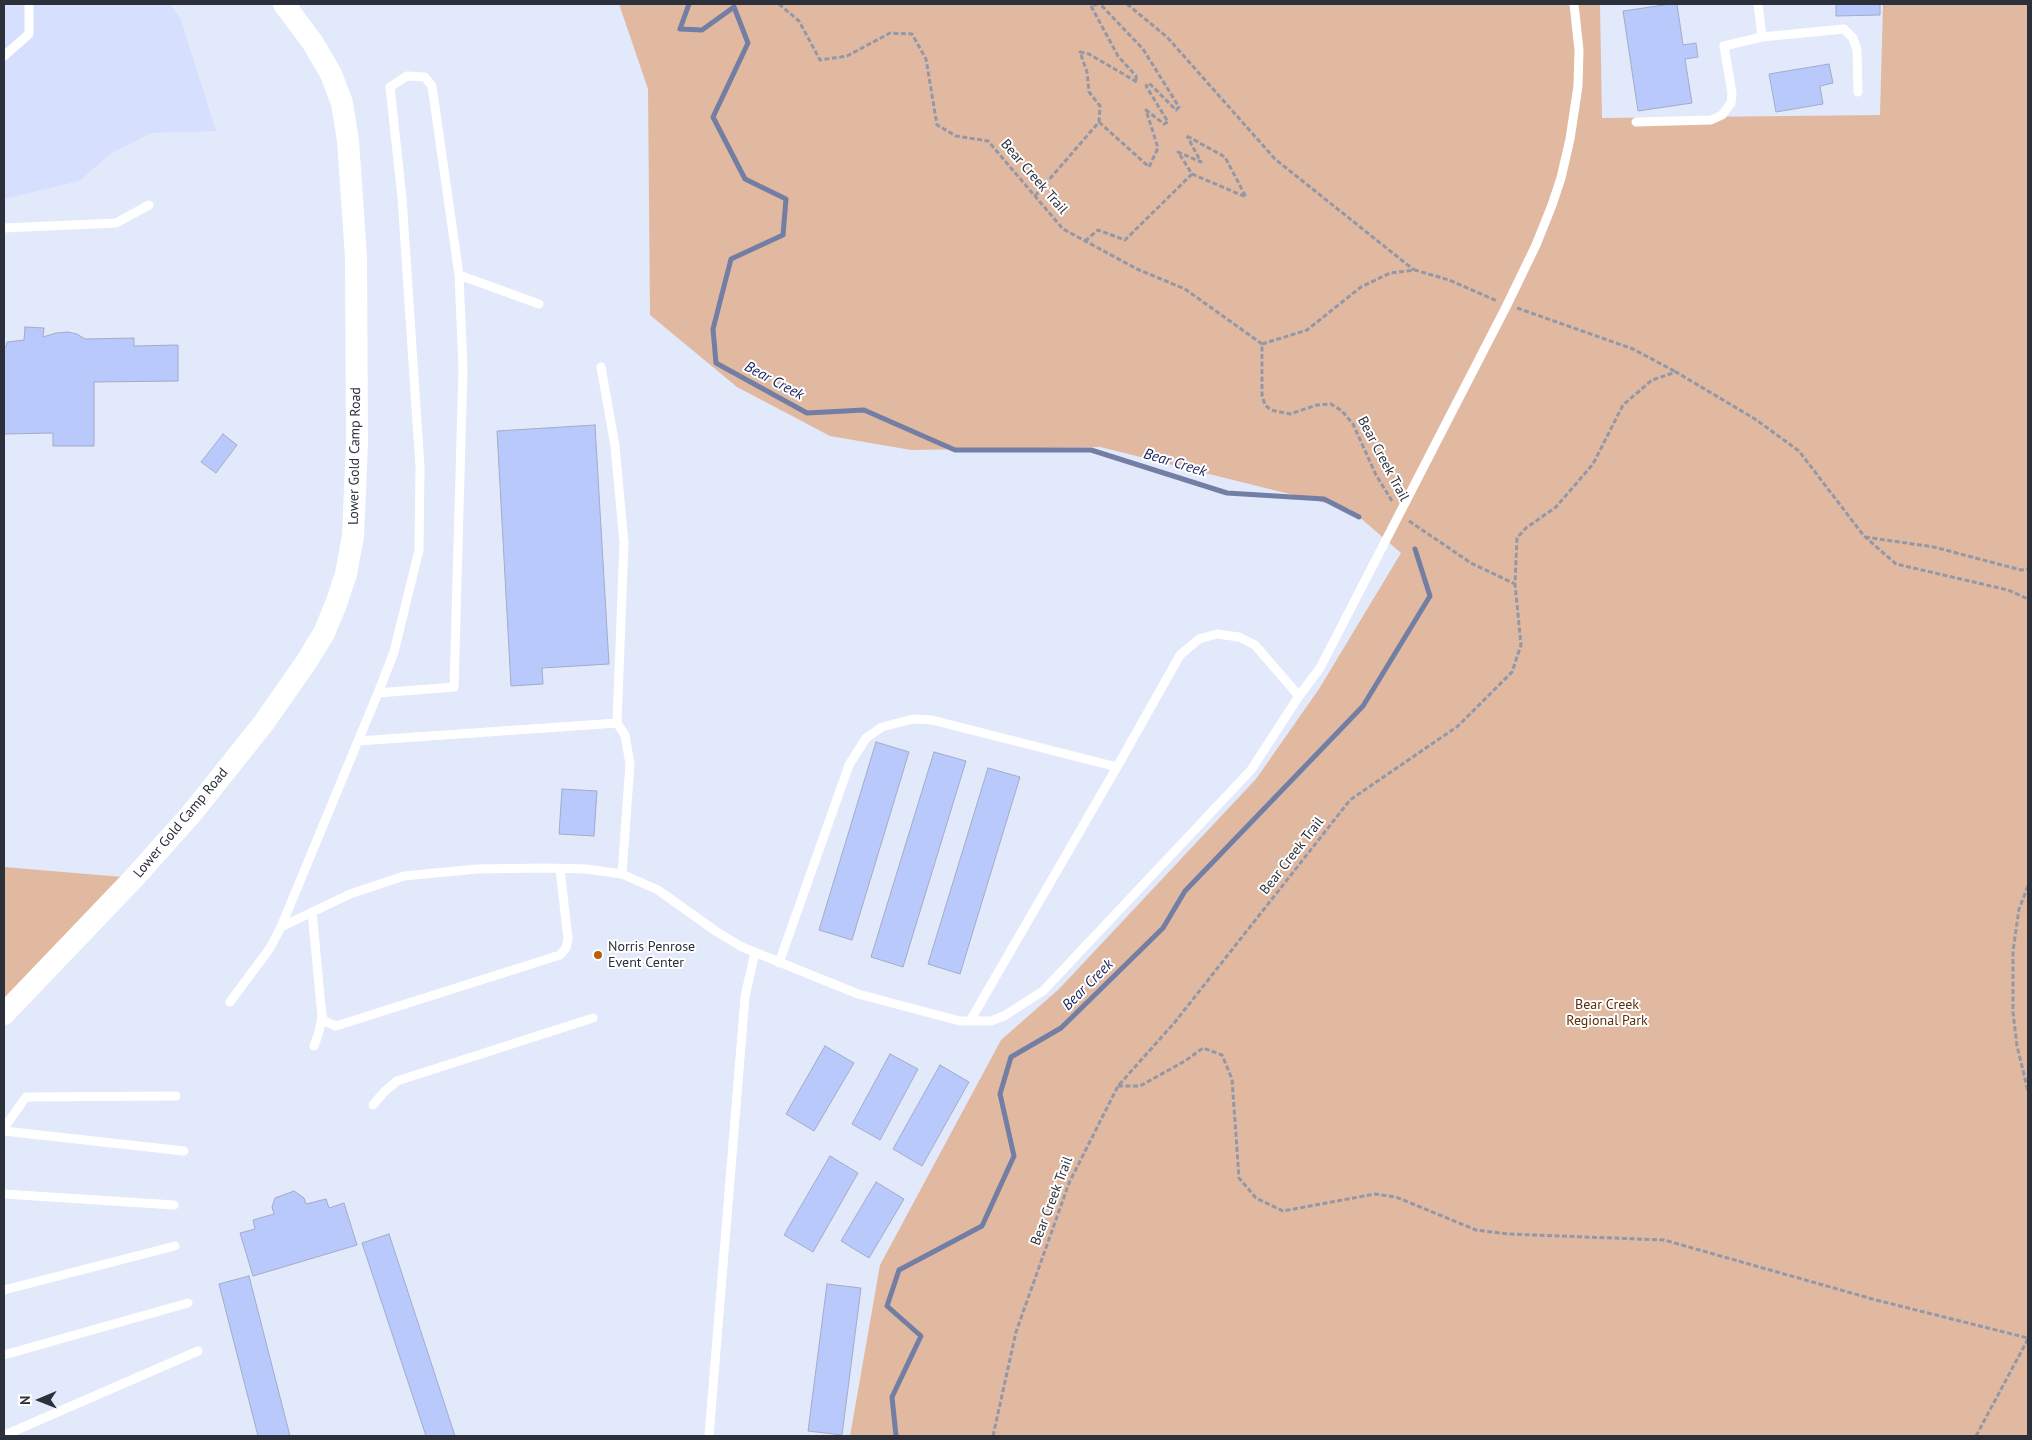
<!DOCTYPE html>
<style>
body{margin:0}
#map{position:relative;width:2032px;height:1440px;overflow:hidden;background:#e2e9fb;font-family:"PT Sans",sans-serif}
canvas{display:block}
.frame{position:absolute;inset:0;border:5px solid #2c303b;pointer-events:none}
.north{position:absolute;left:15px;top:1375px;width:50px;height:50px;-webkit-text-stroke:4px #fff;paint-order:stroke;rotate:269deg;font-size:14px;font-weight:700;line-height:20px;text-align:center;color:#2c303b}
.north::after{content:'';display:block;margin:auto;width:18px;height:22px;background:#2c303b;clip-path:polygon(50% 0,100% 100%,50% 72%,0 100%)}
</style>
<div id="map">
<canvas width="2032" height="1440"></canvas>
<div class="frame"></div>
<div class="north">N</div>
</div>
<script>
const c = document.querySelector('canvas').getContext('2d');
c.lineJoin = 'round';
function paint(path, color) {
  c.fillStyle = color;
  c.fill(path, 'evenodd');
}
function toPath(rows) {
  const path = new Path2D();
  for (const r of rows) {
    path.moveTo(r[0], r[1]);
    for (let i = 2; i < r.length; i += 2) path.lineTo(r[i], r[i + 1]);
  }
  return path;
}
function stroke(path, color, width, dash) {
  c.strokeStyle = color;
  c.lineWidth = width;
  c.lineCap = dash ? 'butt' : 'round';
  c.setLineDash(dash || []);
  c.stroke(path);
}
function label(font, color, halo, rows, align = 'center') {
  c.font = font + ' "PT Sans",sans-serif';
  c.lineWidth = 4;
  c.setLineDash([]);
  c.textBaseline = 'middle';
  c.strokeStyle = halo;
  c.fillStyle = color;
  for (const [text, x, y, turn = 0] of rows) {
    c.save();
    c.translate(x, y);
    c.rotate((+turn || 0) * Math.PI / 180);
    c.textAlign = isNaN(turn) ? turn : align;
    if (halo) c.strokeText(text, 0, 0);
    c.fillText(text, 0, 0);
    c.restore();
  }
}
paint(toPath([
 [4,4,169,4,180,17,216,131,151,133,110,154,79,181,4,199]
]), '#d6dffe');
paint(toPath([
 [619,4,1600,4,1602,118,1880,115,1883,4,2028,4,2028,1436,850,1436,880,1265,1001,1040,1059,989,1256,779,1319,689,1401,553,1350,509,1100,447,911,450,830,436,737,387,650,315,648,89],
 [4,867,134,878,4,1014]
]), '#e1b9a1');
stroke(toPath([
 [689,4,680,29,702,30,734,7,748,43,713,117,745,179,786,199,783,235,731,259,713,329,716,363,807,413,864,410,955,450,1091,450,1227,493,1324,499,1359,517],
 [896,1436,892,1397,921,1336,887,1306,899,1270,982,1226,1014,1156,1000,1094,1011,1057,1061,1028,1163,928,1185,891,1363,706,1430,596,1415,549]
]), '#727ea3', 5);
const building = toPath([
 [1671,4,1677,4,1683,45,1696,43,1698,57,1685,59,1692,103,1638,111,1623,11,1671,4],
 [1836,4,1880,4,1880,15,1836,16,1836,4],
 [1829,64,1833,83,1820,86,1823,104,1776,112,1769,74,1829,64],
 [25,327,44,328,43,337,56,333,68,332,77,334,85,339,134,338,134,346,178,345,178,381,94,382,94,446,53,446,53,433,4,434,4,347,6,347,7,342,24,340,25,327],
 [595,425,609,664,542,668,543,684,511,686,497,431,595,425],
 [223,434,237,445,216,473,201,462,223,434],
 [876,742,909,752,852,940,819,930,876,742],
 [934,752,966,761,903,967,871,957,934,752],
 [988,768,1020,777,960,974,928,964,988,768],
 [562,789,597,791,594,836,559,834,562,789],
 [825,1046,854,1063,814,1131,786,1114,825,1046],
 [890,1054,918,1069,880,1140,852,1124,890,1054],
 [940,1065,969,1082,922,1166,893,1149,940,1065],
 [830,1156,858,1173,813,1252,784,1235,830,1156],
 [876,1182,904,1199,869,1258,841,1241,876,1182],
 [294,1191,304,1198,306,1204,326,1199,329,1208,344,1203,357,1245,253,1276,240,1233,255,1229,253,1220,274,1214,272,1207,275,1198,294,1191],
 [389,1234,455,1436,426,1436,362,1243,389,1234],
 [249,1276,290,1436,258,1436,219,1284,249,1276],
 [827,1284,861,1288,842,1435,808,1431,827,1284]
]);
paint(building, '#b9c9fb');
stroke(building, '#a2abc8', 1);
stroke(toPath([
 [779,4,799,21,820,60,847,56,890,33,912,34,926,59,937,125,956,136,988,141,1063,229,1137,269,1185,289,1262,344,1262,395,1265,405,1271,410,1290,414,1317,405,1331,404,1342,411,1353,424,1376,475,1392,501],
 [1127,4,1167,37,1275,159,1414,270],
 [1099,122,1149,167,1158,148,1146,110,1164,124,1168,122,1146,86,1149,83,1176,110,1179,107,1143,49,1100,4],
 [1187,136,1225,157,1246,197,1192,174,1178,152,1201,162,1187,136],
 [1035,196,1099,122,1100,106,1089,92,1087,72,1080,52,1089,54,1137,82,1136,76,1118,56,1091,6,1097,4],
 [1085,241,1098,230,1125,240,1192,174],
 [1517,308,1633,349,1676,372],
 [1262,344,1307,330,1361,287,1390,273,1415,270,1449,280,1497,301],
 [1409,521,1471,563,1515,584],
 [1865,537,1934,547,2021,570,2028,569],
 [2028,886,2019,909,2013,951,2013,1012,2017,1046,2028,1091],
 [1118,1086,1140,1086,1185,1061,1203,1048,1222,1055,1232,1079,1239,1178,1256,1198,1283,1211,1375,1194,1396,1197,1476,1230,1508,1234,1664,1240,1876,1300,2028,1338],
 [993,1436,1016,1332,1069,1183,1118,1086,1175,1022,1350,800,1458,726,1512,672,1521,645,1515,584,1517,538,1526,528,1556,507,1593,464,1623,405,1652,380,1676,372,1755,419,1799,451,1864,536,1896,564,2008,590,2028,599],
 [1976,1436,2028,1339]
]), '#9298a7', 3, [5, 2.5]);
stroke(toPath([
 [1762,37,1844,29,1853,38,1857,50,1858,92],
 [4,56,29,34,29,4],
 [1636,122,1711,120,1722,115,1731,103,1732,93,1724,46,1762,37,1758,4],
 [4,228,116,223,149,205],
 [459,275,539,304],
 [601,367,615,446,624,543,617,723],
 [358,741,378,693,394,652,419,550,420,467,402,198,390,87,407,76,425,77,432,86,459,275,463,368,454,687,378,693],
 [1117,767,1180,655,1199,639,1217,634,1239,637,1255,645,1299,696],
 [312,912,322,1016,324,1021,336,1026,560,955,566,948,568,939,560,869],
 [281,927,358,741,617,723,625,735,630,764,622,874],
 [779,963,849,765,866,738,882,727,913,719,932,720,1117,767,970,1021],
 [230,1002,270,948,281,927,350,894,404,876,477,869,547,868,586,869,622,874,658,890,717,932,742,947,858,994,960,1021,991,1021,1004,1016,1043,991,1251,770,1299,696,1320,668,1507,305,1536,245,1552,205,1561,178,1570,139,1578,86,1579,50,1574,4],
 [314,1046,319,1032,322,1016],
 [373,1105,384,1092,397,1081,593,1018],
 [4,1128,26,1097,176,1096],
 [4,1131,184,1151],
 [4,1194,174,1205],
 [4,1290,175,1246],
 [4,1355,188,1303],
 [5,1435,198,1351],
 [709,1436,745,997,755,952]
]), '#fff', 9);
stroke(toPath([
 [4,1014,134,878,192,813,263,724,307,661,324,633,336,604,346,574,353,536,357,443,356,257,348,141,342,103,331,74,313,43,284,4]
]), '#fff', 22);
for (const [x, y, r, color] of [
 [598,955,5,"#bb5e0c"]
]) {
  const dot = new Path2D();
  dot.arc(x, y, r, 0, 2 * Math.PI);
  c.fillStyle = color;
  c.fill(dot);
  stroke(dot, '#fff', 2);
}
label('14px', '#2c303b', '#fff', [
 ["Bear Creek Trail",1034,177,49],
 ["Lower Gold Camp Road",355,456,-89],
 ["Bear Creek Trail",1383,459,62],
 ["Lower Gold Camp Road",181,823,-50],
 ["Bear Creek Trail",1292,856,-52],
 ["Bear Creek Trail",1052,1201,-69]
]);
label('14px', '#2c303b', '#fff', [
 ["Norris Penrose",608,947],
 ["Event Center",608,963]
], 'left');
label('14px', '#5d2e0a', '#fff', [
 ["Bear Creek",1607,1005],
 ["Regional Park",1607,1021]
]);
label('italic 15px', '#1c2660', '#fff', [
 ["Bear Creek",774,381,28],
 ["Bear Creek",1175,463,17],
 ["Bear Creek",1088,985,-45]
]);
</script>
